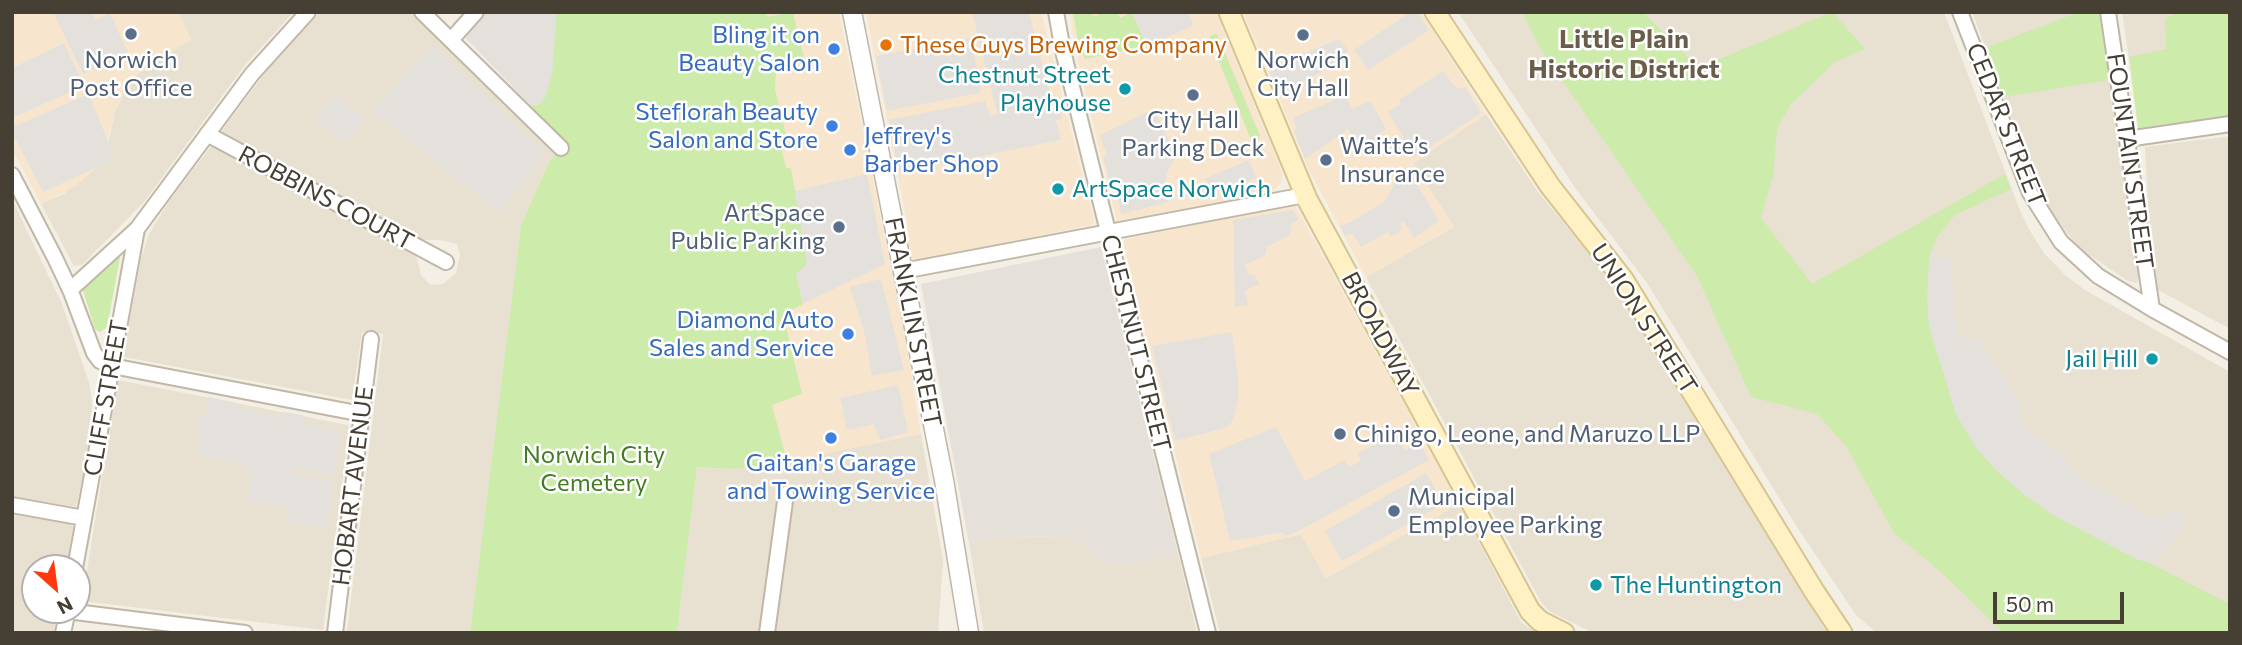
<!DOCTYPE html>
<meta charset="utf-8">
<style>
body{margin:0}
#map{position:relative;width:2242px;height:645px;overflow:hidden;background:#f4efe4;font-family:Commissioner,sans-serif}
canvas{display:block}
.frame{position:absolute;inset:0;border:14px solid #463f34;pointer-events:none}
.north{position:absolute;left:21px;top:554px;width:70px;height:70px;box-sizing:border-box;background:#fff;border:2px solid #b5b2ae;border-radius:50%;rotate:152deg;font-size:19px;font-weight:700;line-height:28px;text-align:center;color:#463f34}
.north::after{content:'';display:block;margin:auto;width:24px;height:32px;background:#ff3810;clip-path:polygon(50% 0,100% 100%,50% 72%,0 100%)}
.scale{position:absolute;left:1993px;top:592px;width:131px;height:32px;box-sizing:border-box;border:4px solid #463f34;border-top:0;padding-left:9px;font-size:21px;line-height:24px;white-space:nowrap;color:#463f34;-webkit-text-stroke:5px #fff;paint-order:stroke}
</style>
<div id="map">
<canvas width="2242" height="645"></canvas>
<div class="frame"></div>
<div class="north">N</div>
<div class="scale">50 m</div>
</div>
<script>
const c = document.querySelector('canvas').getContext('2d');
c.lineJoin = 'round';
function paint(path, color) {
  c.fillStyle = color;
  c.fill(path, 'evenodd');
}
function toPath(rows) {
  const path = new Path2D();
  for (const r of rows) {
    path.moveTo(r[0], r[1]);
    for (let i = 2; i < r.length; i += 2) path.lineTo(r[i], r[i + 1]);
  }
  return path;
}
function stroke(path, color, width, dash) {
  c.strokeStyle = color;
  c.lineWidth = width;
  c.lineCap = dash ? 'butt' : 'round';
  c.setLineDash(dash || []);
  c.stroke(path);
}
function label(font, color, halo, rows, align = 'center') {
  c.font = font + ' Commissioner,sans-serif';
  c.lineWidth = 5;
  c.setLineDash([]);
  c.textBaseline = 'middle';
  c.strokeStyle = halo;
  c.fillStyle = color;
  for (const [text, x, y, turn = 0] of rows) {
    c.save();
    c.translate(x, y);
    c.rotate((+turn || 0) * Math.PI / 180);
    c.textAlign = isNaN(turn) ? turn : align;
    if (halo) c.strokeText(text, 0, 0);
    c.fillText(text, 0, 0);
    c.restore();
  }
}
paint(toPath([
 [178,12,294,12,245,65,144,202,82,265,74,266,41,204,65,193,108,144,115,112,130,79,190,39],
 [320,12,410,12,555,155,550,160,521,225,470,633,347,632,383,334,362,332,352,400,124,357,123,355,141,259,149,234,168,203,211,146,413,253,417,259,421,275,431,285,443,284,456,273,460,255,457,244,440,240,423,240,221,132,265,73],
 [1458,12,1944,12,2021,213,2030,231,2044,253,2066,276,2085,290,2230,372,2230,633,1877,633,1856,615,1797,527,1647,283,1576,189],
 [1972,12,2099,12,2139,270,2137,283,2128,281,2079,248,2051,212,2031,171],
 [2122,12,2230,12,2230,116,2138,119],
 [1486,114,1538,192,1609,278,1827,633,1593,633,1549,611,1541,602,1366,277,1454,227,1413,163],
 [2230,136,2230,329,2158,290,2149,226,2145,147],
 [12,199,62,304,89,382,92,401,92,419,87,457,76,507,12,496],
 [118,380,348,425,349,431,323,630,82,601],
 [921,434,943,560,938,633,677,633,697,467,728,469,757,467],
 [1459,504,1521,622,1537,633,1220,633,1201,558,1301,534,1326,578],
 [12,511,68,521,73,527,66,568,35,568,35,610,58,610,53,633,12,633],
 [1065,536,1081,543,1101,561,1117,565,1137,563,1178,553,1197,633,984,633,969,543,1005,537]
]), '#e8e1d2');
paint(toPath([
 [12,12,178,12,191,39,130,79,115,112,102,160,93,171,74,187,41,204,12,148],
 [735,12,839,12,906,343,921,434,757,467,728,469,697,467,720,212],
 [866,12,1041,12,1094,220,1092,225,920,260,913,260,907,256,903,245,909,240,907,222],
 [1069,12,1216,12,1282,172,1282,181,1278,187,1269,193,1117,221,1079,66],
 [1243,12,1421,12,1486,114,1413,163,1454,227,1366,277,1309,170],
 [1292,205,1295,205,1300,214,1459,504,1326,578,1301,534,1201,558,1123,242,1125,239]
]), '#f7e6cd');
paint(toPath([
 [1101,247,1178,553,1137,563,1117,565,1101,561,1081,543,1065,536,1005,537,969,543,921,284]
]), '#e5e0d9');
paint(toPath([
 [554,12,766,12,767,17,793,12,804,58,782,64,776,73,775,89,789,148,782,151,786,168,791,168,808,264,796,274,803,304,783,314,802,394,772,405,787,461,757,467,729,469,697,467,677,633,470,633,521,225,550,160,567,143,531,106,540,103],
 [1073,12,1085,12,1096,16,1104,12,1117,12,1120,18,1132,12,1147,46,1085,59,1079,47],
 [1522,12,1643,12,1698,68,1832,12,1865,49,1835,62,1791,104,1777,128,1773,176,1761,218,1812,284,2005,174,2011,189,1955,215,1937,237,1929,257,1929,326,1956,414,1977,449,1998,472,2025,495,2053,515,2142,561,2147,562,2230,604,2230,633,2004,633,1943,574,1894,533,1846,446,1817,414,1751,397,1697,276,1540,48],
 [2079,12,2099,12,2109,80,2003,97,1985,48],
 [2179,12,2230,12,2230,116,2138,128,2129,57,2166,49,2165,18],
 [1215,34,1217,34,1260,136,1259,139,1252,142,1209,37],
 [117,254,120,258,107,327,100,332,95,329,82,287]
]), '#cdebaa');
paint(toPath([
 [56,12,92,12,96,20,110,13,128,53,83,74,54,14],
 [463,12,557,12,552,75,545,98,540,103,535,106,530,105,452,24],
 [972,12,1029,12,1051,99,1057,101,1062,119,1056,120,1061,140,899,173,889,120,985,101,990,116,995,115,997,113],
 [1132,12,1188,12,1193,26,1147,46],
 [1410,12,1417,12,1429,30,1368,70,1354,50],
 [971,38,981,90,979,93,887,111,876,56],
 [1339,39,1348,50,1346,52,1349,59,1282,91,1276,78,1272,78,1268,68],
 [64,43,84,86,12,118,12,68],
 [432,45,545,152,500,213,373,112],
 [1443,71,1457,89,1465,87,1481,113,1415,157,1388,112,1400,104,1399,100],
 [89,94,115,159,43,192,12,132,12,127],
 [335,95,365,120,346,142,313,119],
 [1345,95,1352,109,1370,101,1386,129,1380,133,1382,138,1368,146,1363,139,1357,143,1348,129,1305,159,1294,131,1297,128,1293,118],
 [1154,109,1176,156,1167,172,1165,183,1169,202,1121,214,1117,194,1113,194,1103,157,1107,155,1100,135],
 [1249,160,1256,178,1229,189,1221,181,1211,185,1204,179],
 [1406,167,1439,221,1414,238,1403,221,1400,224,1403,229,1391,237,1388,232,1361,247,1353,234,1345,236,1340,226,1351,222,1385,201,1393,187,1393,176],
 [867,174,885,264,803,304,796,274,807,264,795,191],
 [1293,210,1299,220,1292,224,1290,235,1267,247,1265,255,1245,265,1249,275,1254,274,1259,284,1245,291,1248,305,1235,307,1233,220],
 [1929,257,1951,259,1955,327,1958,334,1964,339,1973,340,1978,337,2022,407,2018,414,2019,420,2025,429,2062,452,2074,473,2151,518,2162,517,2177,508,2187,520,2170,544,2155,558,2147,562,2136,559,2053,515,2025,495,1998,472,1977,449,1956,414,1929,326,1927,300],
 [881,279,904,370,872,376,864,331,850,287],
 [1232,332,1239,384,1238,400,1233,421,1225,428,1175,441,1152,346],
 [898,385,908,432,880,440,874,424,847,430,840,398],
 [208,397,237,403,237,408,283,417,285,412,303,415,303,424,340,431,334,475,292,468,291,474,333,482,328,527,285,522,286,507,248,500,251,474,249,468,229,461,197,455,201,432,197,431,200,415,205,415],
 [1276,427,1305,481,1345,460,1349,467,1361,461,1358,453,1393,434,1405,450,1420,443,1429,460,1296,532,1285,536,1284,532,1230,541,1209,454],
 [1426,473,1438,493,1446,489,1452,499,1342,561,1325,531]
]), '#e4e1dd');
const minor = toPath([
 [422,12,561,148],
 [1056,12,1063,51,1208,633],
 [1960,12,2030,193,2061,242,2098,276,2152,309,2230,352],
 [2108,12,2152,309],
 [451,40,476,12],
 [207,134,446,262],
 [2127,139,2230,124],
 [12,175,55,258,71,292,94,353,100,361,112,366,362,414],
 [903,271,1305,195],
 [70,290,137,229],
 [12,505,84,518],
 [75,568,137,229,252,74,308,12],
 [67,611,245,633],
 [63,633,68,610],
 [335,633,371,339],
 [767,633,786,494]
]);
const tertiary = toPath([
 [852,12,944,480,969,633]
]);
const secondary = toPath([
 [1229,12,1307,199,1530,611,1540,621,1564,633],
 [1435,12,1550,186,1623,279,1814,591,1842,633]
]);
stroke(minor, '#c0b7a6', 18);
stroke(tertiary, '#c0b7a6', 21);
stroke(secondary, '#d6c590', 23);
stroke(minor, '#fff', 14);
stroke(tertiary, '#fff', 18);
stroke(secondary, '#fff1c3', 19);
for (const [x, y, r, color] of [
 [131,34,7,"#5c6f8a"],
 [1303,35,7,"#5c6f8a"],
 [886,45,7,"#e8710a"],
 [834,49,7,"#3f7fe0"],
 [1125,89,7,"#0f9aa8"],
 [1193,95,7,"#5c6f8a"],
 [832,126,7,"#3f7fe0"],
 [850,150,7,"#3f7fe0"],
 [1326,160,7,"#5c6f8a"],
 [1058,189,7,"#0f9aa8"],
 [839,227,7,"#5c6f8a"],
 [848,334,7,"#3f7fe0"],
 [2152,359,7,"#0f9aa8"],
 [1340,434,7,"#5c6f8a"],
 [831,438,7,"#3f7fe0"],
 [1394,511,7,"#5c6f8a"],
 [1596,585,7,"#0f9aa8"]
]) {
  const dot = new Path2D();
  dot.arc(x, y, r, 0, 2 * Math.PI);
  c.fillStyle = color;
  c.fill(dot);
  stroke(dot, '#fff', 2.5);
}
label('24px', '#366cbe', '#fff', [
 ["Bling it on",820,35],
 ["Beauty Salon",820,63],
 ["Steflorah Beauty",818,112],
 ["Salon and Store",818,140],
 ["Jeffrey's",864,136,"left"],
 ["Barber Shop",864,164,"left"],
 ["Diamond Auto",834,320],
 ["Sales and Service",834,348],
 ["Gaitan's Garage",831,463,"center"],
 ["and Towing Service",831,491,"center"]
], 'right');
label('24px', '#c56008', '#fff', [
 ["These Guys Brewing Company",900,45]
], 'left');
label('24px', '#4e5e75', '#fff', [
 ["Norwich",131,60],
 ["Post Office",131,88],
 ["Norwich",1303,60],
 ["City Hall",1303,88],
 ["City Hall",1193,120],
 ["Parking Deck",1193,148],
 ["Waitte’s",1340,146,"left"],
 ["Insurance",1340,174,"left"],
 ["ArtSpace",825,213,"right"],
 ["Public Parking",825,241,"right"],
 ["Chinigo, Leone, and Maruzo LLP",1354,434,"left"],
 ["Municipal",1408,497,"left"],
 ["Employee Parking",1408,525,"left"]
]);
label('24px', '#0d838f', '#fff', [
 ["Chestnut Street",1111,75],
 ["Playhouse",1111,103],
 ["ArtSpace Norwich",1072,189,"left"],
 ["Jail Hill",2138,359],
 ["The Huntington",1610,585,"left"]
], 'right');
label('24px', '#463f34', '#fff', [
 ["CEDAR STREET",2006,125,68],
 ["FOUNTAIN STREET",2130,161,82],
 ["ROBBINS COURT",326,198,28],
 ["UNION STREET",1644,319,57],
 ["FRANKLIN STREET",913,322,79],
 ["BROADWAY",1380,334,62],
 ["CHESTNUT STREET",1136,343,76],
 ["CLIFF STREET",106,398,-80],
 ["HOBART AVENUE",353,486,-83]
]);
label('24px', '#437c23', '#fff', [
 ["Norwich City",594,455],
 ["Cemetery",594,483]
]);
label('bold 26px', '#6a5e4a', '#fff', [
 ["Little Plain",1624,39],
 ["Historic District",1624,69]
]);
</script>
